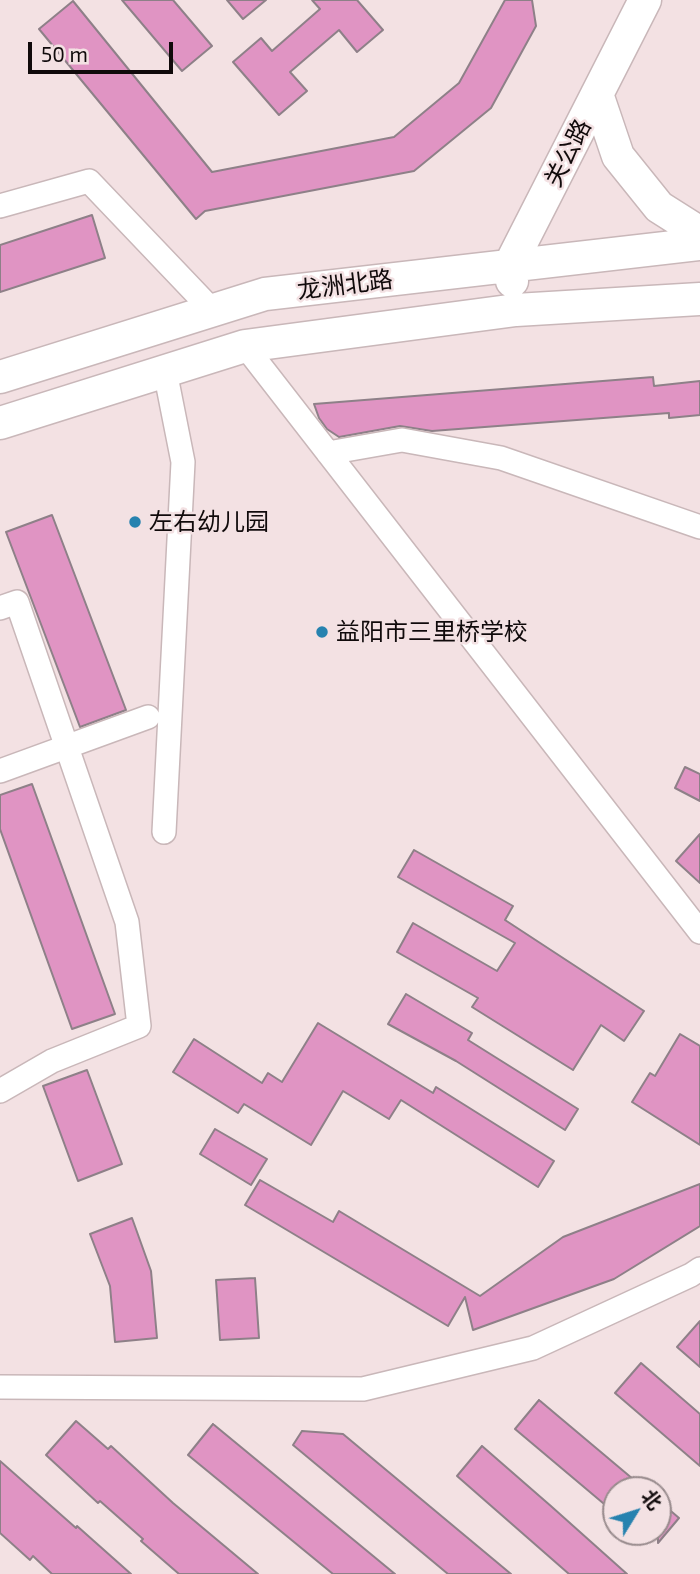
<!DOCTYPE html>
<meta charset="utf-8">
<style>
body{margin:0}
#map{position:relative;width:700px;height:1574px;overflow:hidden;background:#f3e1e3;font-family:"Exo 2","Noto Sans SC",sans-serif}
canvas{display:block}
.north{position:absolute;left:602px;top:1476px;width:70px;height:70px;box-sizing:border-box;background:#f3e1e3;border:2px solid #988b8d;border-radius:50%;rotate:52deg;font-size:19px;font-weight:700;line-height:28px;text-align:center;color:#100a0b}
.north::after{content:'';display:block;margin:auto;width:24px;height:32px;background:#2682af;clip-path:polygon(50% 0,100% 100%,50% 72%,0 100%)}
.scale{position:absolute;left:28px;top:42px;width:145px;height:32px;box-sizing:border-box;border:4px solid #100a0b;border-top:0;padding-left:9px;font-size:21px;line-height:24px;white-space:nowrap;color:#100a0b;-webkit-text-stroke:5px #f3e1e3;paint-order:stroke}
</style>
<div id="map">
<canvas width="700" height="1574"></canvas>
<div class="north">北</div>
<div class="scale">50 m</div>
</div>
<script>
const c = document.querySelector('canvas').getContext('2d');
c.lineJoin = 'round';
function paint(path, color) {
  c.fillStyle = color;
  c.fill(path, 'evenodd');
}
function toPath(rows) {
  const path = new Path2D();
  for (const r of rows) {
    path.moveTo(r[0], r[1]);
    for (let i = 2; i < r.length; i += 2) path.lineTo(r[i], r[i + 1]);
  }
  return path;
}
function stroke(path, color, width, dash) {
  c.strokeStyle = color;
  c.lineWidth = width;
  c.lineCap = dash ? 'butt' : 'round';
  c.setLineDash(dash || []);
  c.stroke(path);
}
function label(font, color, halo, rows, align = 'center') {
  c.font = font + ' "Exo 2","Noto Sans SC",sans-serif';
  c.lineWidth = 5;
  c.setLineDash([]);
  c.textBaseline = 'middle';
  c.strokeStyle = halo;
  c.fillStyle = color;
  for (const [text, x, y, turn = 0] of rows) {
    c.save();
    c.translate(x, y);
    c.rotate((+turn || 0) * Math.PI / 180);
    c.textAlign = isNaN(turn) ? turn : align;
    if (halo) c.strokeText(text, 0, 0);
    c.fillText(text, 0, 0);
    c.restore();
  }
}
const building = toPath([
 [122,0,173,0,212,46,182,71,122,0],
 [227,0,266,0,243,19,227,0],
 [312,0,357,0,383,30,357,52,339,30,290,72,307,91,279,115,233,62,261,38,272,51,320,9,312,0],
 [505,0,532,0,536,26,491,108,414,171,205,211,196,219,39,29,73,1,212,172,394,137,459,83,505,0],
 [92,215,105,258,0,292,0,245,92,215],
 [653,377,654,386,700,381,700,415,669,418,669,413,432,431,400,426,339,437,327,429,319,418,314,404,653,377],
 [52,515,126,710,80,727,6,532,52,515],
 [685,767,700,774,700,801,675,788,685,767],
 [32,784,115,1014,72,1029,0,829,0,795,32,784],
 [700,834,700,883,676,861,700,834],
 [414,850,513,906,505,920,644,1011,624,1041,601,1025,573,1070,472,1007,478,998,397,952,413,923,497,971,515,943,398,877,414,850],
 [406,994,472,1033,468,1040,578,1109,565,1130,456,1061,388,1024,406,994],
 [318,1023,433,1093,436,1087,554,1161,538,1187,401,1100,389,1119,343,1091,311,1145,244,1104,238,1113,173,1072,194,1039,262,1083,268,1073,282,1082,318,1023],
 [680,1034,700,1046,700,1145,632,1102,650,1073,655,1076,680,1034],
 [87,1070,122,1164,78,1181,43,1086,87,1070],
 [215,1129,267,1159,251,1185,200,1154,215,1129],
 [260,1180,333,1222,339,1211,480,1296,563,1237,700,1184,700,1226,614,1279,473,1330,465,1297,448,1326,245,1205,260,1180],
 [132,1218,151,1271,157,1338,115,1342,110,1286,90,1234,132,1218],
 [255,1278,259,1338,220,1340,216,1280,255,1278],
 [700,1321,700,1367,677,1347,700,1321],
 [641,1363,700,1414,700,1466,615,1393,641,1363],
 [539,1400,646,1490,616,1490,616,1514,515,1429,539,1400],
 [76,1421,108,1449,111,1446,173,1503,258,1574,179,1574,141,1541,143,1539,100,1501,98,1503,46,1455,76,1421],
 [213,1424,395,1574,333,1574,188,1455,213,1424],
 [302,1431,343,1434,511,1574,448,1574,293,1445,302,1431],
 [482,1446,552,1507,627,1574,569,1574,457,1476,482,1446],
 [0,1461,76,1528,77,1526,131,1574,52,1574,33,1556,30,1560,0,1533,0,1461],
 [658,1500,679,1518,658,1543,658,1500]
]);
paint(building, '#e094c3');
stroke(building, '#8e8088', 2);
const street = toPath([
 [0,206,89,181,212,310],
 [245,346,700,932],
 [328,453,402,440,501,458,700,527],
 [0,608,17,602,127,922,139,1026,52,1061,0,1091],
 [0,771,148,717],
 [164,832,183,462,165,371],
 [0,1387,363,1389,533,1348,691,1275,700,1269]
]);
const secondary = toPath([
 [597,94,618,156,659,207,700,233],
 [512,281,510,265,645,0],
 [0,377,265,294,700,244],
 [0,423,245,346,516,310,700,299]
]);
stroke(street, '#c9b7b9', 26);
stroke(secondary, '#c9b7b9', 35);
stroke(street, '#fff', 23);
stroke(secondary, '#fff', 32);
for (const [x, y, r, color] of [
 [135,522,7,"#2682af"],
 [322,632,7,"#2682af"]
]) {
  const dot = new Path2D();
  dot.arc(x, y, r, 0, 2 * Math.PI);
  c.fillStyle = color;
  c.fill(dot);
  stroke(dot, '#f3e1e3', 2.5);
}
label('24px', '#100a0b', '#f3e1e3', [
 ["关公路",568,153,-63],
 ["龙洲北路",345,285,-7]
]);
label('24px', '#100a0b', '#f3e1e3', [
 ["左右幼儿园",149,522],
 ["益阳市三里桥学校",336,632]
], 'left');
</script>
